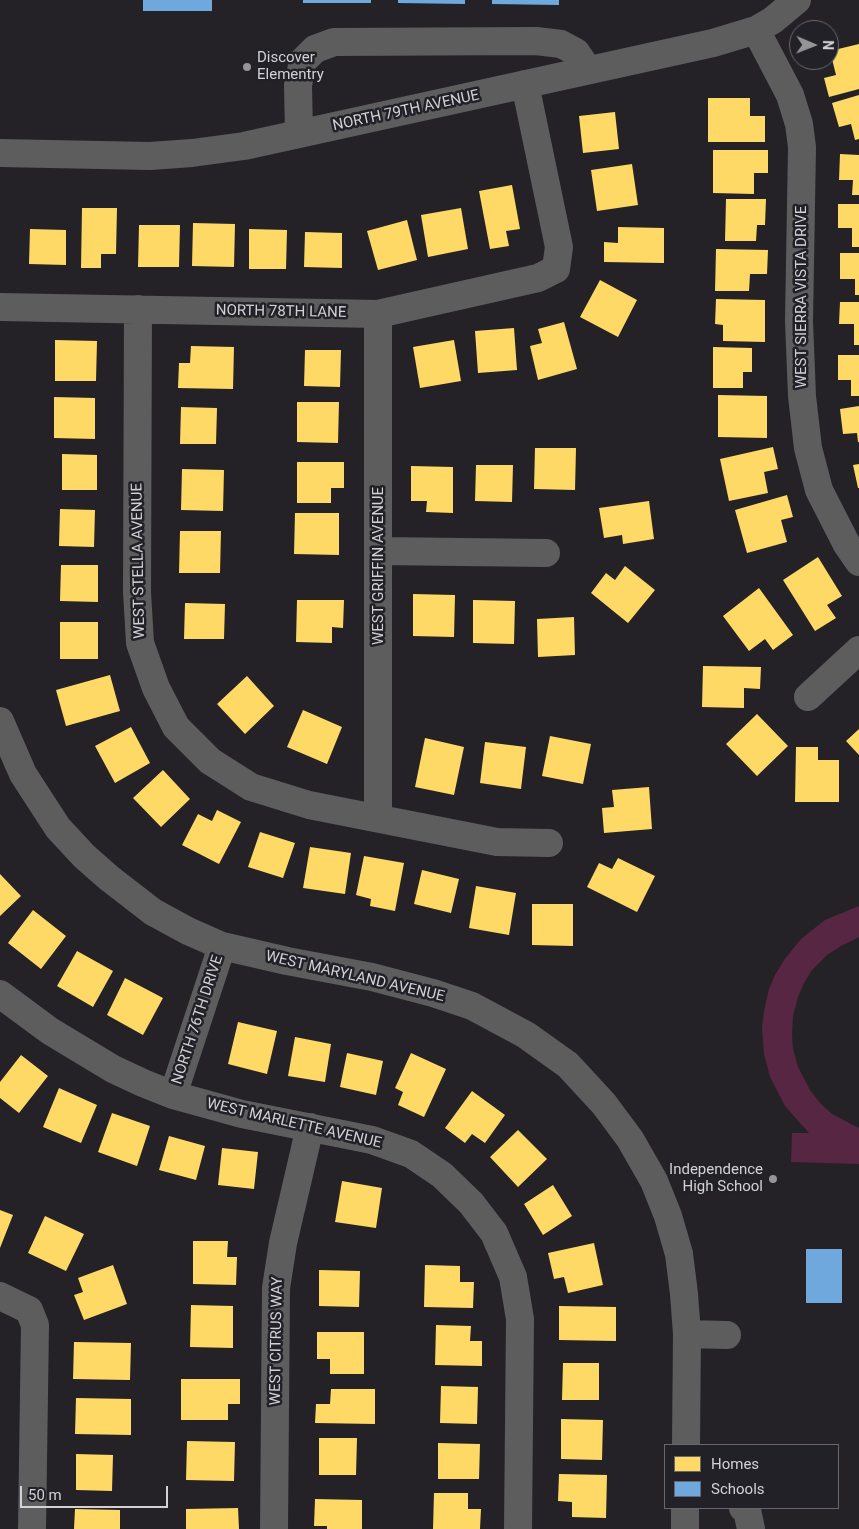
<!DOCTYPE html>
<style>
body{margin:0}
#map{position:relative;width:859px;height:1529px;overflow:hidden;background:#242227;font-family:Roboto,sans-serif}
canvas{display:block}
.legend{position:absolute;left:664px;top:1444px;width:175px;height:65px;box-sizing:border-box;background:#232128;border:1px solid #69676d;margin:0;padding:6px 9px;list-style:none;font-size:15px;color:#d2d1d5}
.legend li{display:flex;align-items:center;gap:10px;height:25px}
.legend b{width:25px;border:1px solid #69676d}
.north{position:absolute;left:789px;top:20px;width:50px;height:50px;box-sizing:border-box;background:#232128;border:1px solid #69676d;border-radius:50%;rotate:91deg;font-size:14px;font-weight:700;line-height:20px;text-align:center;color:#d2d1d5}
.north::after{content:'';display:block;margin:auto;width:18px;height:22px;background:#959498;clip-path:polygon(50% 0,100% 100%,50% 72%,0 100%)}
.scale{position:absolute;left:20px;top:1486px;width:148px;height:22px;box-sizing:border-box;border:2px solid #d2d1d5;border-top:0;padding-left:6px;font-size:15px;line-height:18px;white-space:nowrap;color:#d2d1d5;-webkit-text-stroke:4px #232128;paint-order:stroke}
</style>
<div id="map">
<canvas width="859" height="1529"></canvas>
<ul class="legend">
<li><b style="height:14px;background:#ffd966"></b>Homes</li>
<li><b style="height:14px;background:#6fa8dc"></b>Schools</li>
</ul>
<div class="north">N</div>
<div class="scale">50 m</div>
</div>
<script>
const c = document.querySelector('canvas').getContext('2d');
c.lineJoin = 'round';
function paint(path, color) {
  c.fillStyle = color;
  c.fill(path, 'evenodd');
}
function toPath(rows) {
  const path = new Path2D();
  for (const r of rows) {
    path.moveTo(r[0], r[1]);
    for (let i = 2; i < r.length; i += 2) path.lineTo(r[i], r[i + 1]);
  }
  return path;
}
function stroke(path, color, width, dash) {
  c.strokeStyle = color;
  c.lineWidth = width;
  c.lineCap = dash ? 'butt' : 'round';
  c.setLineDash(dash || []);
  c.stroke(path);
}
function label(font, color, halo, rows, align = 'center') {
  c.font = font + ' Roboto,sans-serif';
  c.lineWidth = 5;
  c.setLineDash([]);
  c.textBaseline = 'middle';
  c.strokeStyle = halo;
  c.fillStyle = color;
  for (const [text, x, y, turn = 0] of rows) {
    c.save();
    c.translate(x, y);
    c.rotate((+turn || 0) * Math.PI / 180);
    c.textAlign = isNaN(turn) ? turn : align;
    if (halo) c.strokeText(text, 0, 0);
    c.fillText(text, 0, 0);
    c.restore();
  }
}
paint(toPath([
 [859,906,859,937,841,946,827,955,812,970,804,983,798,997,793,1016,792,1035,793,1049,798,1067,810,1090,820,1103,832,1114,859,1128,859,1164,791,1162,792,1133,809,1133,785,1106,770,1077,764,1054,762,1028,764,1011,769,989,775,975,784,960,801,939,825,920]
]), '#572642');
paint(toPath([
 [859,44,859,89,829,97,824,78,836,75,830,51],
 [859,95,859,139,855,140,851,124,839,127,832,103],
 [708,98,750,98,750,116,765,116,765,142,708,142],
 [615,112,619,149,583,153,579,116],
 [713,150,768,150,768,173,754,173,754,194,713,193],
 [840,154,859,155,859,195,852,195,853,180,839,180],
 [632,164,638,205,597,211,591,170],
 [512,185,520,229,506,231,509,246,490,249,479,191],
 [726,199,766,199,765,225,757,225,756,241,725,241],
 [838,204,859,204,859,247,852,247,852,228,838,228],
 [82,208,117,208,116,254,101,254,101,268,81,268],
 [461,208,468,249,428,257,421,215],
 [407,220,417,260,378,270,367,231],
 [193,223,235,224,234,267,192,266],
 [139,225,180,225,179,267,138,267],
 [618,227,664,228,664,263,604,262,604,242,618,243],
 [30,229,66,230,66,265,29,264],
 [249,229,287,230,286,269,249,269],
 [305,232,342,233,342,268,304,267],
 [716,249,768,250,767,274,750,274,749,291,715,291],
 [840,253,859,253,859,295,855,295,855,279,840,279],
 [600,280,637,300,618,337,580,317],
 [716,299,765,300,765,342,723,341,723,325,715,324],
 [840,302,859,302,859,345,854,345,854,324,839,324],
 [564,322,577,369,538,380,530,346,542,343,538,329],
 [514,328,517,370,478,373,475,331],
 [55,340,97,341,96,381,55,381],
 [454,340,461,381,420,388,413,347],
 [191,346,234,347,233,389,178,388,179,363,190,363],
 [713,347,752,348,752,372,743,372,743,388,713,388],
 [305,350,341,350,340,387,304,386],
 [838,355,859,355,859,396,851,396,851,380,838,380],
 [718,395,767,396,767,438,718,437],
 [54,397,95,398,95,439,54,438],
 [297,402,339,402,338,443,297,442],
 [859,406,859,442,858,442,857,433,843,434,840,409],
 [181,407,217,408,216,444,180,444],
 [773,447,778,469,764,472,768,493,729,501,720,459],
 [535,448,576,448,575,490,534,489],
 [62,454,97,455,97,490,62,490],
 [297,462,344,462,344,488,331,488,331,503,297,503],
 [859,464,859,488,858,488,853,465],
 [476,465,513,465,512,502,475,501],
 [411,466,453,467,453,513,426,512,427,501,411,501],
 [182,469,224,470,223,511,181,510],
 [787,495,793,517,781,520,787,542,747,553,735,510],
 [649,501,654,539,623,544,622,535,604,538,599,508],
 [60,509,95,510,94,547,59,546],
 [295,513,339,513,339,555,294,554],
 [180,531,221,531,220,573,179,573],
 [818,557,842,596,827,605,836,618,815,631,783,580],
 [61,565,98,565,98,602,60,601],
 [625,566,655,590,628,623,591,593,606,573,615,580],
 [759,588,793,635,773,650,765,639,749,651,723,616],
 [413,594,455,595,454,637,413,636],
 [297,600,344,600,343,628,332,627,332,643,296,642],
 [473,600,515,601,514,644,473,643],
 [185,603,225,604,224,639,184,639],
 [574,617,575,655,538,657,537,619],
 [60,622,98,622,98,659,60,659],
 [703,666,761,667,760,689,744,688,744,708,702,707],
 [110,675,120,711,66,726,56,690],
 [247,676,274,706,245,734,217,704],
 [303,710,342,727,327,764,287,747],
 [757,714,788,746,757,776,726,744],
 [131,727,150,763,115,783,95,746],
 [859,729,859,755,846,741],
 [550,736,591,744,583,784,542,776],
 [425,738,464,747,454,795,415,787],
 [485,742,526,747,521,789,480,783],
 [796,747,818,747,818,760,839,760,839,802,795,802],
 [163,770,190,799,161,827,133,798],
 [649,787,652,829,604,833,602,808,614,807,612,790],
 [217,810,241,822,219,864,182,845,198,814,212,821],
 [260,832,295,843,283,878,248,867],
 [310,847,351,853,345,894,303,888],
 [364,856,404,863,395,911,370,906,371,899,356,895],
 [618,858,655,876,637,912,587,887,599,863,612,869],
 [422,870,459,879,451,913,414,904],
 [0,874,21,896,0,916],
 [476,886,516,893,509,935,469,928],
 [532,904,573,904,573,946,532,945],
 [33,910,66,936,41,969,8,943],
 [77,951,113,971,93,1007,57,986],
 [125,978,163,998,143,1035,107,1015],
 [238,1022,277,1031,267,1074,228,1064],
 [295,1037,331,1044,325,1082,288,1076],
 [347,1053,383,1061,376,1095,340,1087],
 [411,1053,446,1069,424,1117,398,1105,403,1092,395,1088],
 [21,1055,48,1076,19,1113,0,1098,0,1082],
 [59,1088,97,1105,81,1143,43,1127],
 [472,1091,505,1115,485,1143,472,1134,465,1143,445,1128],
 [112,1113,150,1126,137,1166,98,1152],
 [518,1130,547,1159,518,1187,490,1157],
 [169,1136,205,1146,196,1180,159,1170],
 [222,1148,258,1152,254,1189,218,1185],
 [342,1181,382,1188,376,1228,335,1222],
 [553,1185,572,1216,543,1235,524,1204],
 [0,1210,13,1215,0,1248],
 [45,1216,84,1234,66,1271,28,1253],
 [193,1241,228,1241,227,1257,237,1257,236,1285,193,1284],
 [594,1243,603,1285,568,1293,564,1277,554,1279,548,1253],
 [113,1265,127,1304,84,1320,74,1295,83,1292,78,1278],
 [425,1265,460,1266,460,1282,474,1282,473,1308,424,1307],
 [319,1270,360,1271,359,1307,319,1306],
 [191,1305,233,1306,233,1348,190,1347],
 [559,1306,616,1307,616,1341,559,1340],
 [436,1325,471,1326,470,1341,482,1341,482,1366,435,1365],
 [317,1332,364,1332,364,1374,330,1374,330,1359,317,1359],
 [74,1342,131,1343,130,1380,73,1379],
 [563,1363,599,1363,599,1400,562,1400],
 [181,1379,240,1379,240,1404,228,1404,228,1420,181,1420],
 [441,1386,478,1387,477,1424,440,1423],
 [331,1389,375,1389,375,1424,315,1423,316,1404,330,1404],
 [76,1398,131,1399,131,1435,75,1434],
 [561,1419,603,1420,602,1460,561,1459],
 [319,1438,357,1438,356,1475,319,1475],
 [187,1441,235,1442,234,1481,186,1480],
 [438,1443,480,1444,479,1479,438,1479],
 [76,1454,113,1455,112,1491,76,1490],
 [559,1474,607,1475,606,1518,572,1517,572,1502,558,1501],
 [434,1493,468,1493,468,1509,481,1509,480,1529,433,1529],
 [315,1499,362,1500,362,1529,327,1529,327,1526,314,1526],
 [238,1508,239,1529,186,1529,186,1509],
 [75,1509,120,1510,120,1529,74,1529]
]), '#ffd966');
paint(toPath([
 [143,0,212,0,212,11,143,11],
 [303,0,371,0,371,3,303,3],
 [398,0,465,0,465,4,398,3],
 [492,0,559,0,559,5,492,4],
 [806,1249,842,1249,842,1303,806,1303]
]), '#6fa8dc');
stroke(toPath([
 [756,30,790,95,799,124,802,147,799,321,802,396,808,448,819,490,846,543,859,562],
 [299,134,298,85,303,61,315,49,334,42,536,41,561,44,576,52,588,70],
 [0,153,150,156,192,153,244,146,713,43,756,30,773,20,797,0],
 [0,307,378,314,538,278,556,269,559,247,525,84],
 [138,309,137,592,140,643,156,688,176,727,210,761,251,787,309,805,497,842,549,843],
 [379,551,546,553],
 [808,697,859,650],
 [0,721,23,774,58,828,84,856,109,878,153,912,188,931,222,946,287,961,372,977,433,993,472,1006,526,1035,568,1065,604,1104,630,1139,654,1181,668,1216,679,1254,684,1294,687,1334,686,1445],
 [378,818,378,314],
 [0,994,50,1031,113,1069,143,1083,173,1095,242,1114,372,1140,411,1154,442,1175,471,1203,494,1233,513,1277,520,1319,518,1529],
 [173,1095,222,946],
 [0,1296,29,1310,35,1325,32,1529],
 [687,1334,727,1335],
 [743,1508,747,1510,751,1529],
 [274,1529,276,1288,283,1243,310,1127],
 [685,1529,685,1508]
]), '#5d5d5e', 28);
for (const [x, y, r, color] of [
 [247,67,5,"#959498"],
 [773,1179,5,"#959498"]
]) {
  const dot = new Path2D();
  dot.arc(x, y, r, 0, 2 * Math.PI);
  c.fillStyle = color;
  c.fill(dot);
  stroke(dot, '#232128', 2);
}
label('15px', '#d2d1d5', '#232128', [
 ["Discover",257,58],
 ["Elementry",257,75],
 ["Independence",763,1170,"right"],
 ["High School",763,1187,"right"]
], 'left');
label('15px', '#d2d1d5', '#232128', [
 ["NORTH 79TH AVENUE",406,111,-12],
 ["WEST SIERRA VISTA DRIVE",802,297,-90],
 ["NORTH 78TH LANE",281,312,1],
 ["WEST STELLA AVENUE",139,561,-91],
 ["WEST GRIFFIN AVENUE",379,566,-90],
 ["WEST MARYLAND AVENUE",355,977,13],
 ["NORTH 76TH DRIVE",198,1020,-72],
 ["WEST MARLETTE AVENUE",294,1124,13],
 ["WEST CITRUS WAY",277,1341,-89]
]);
</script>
